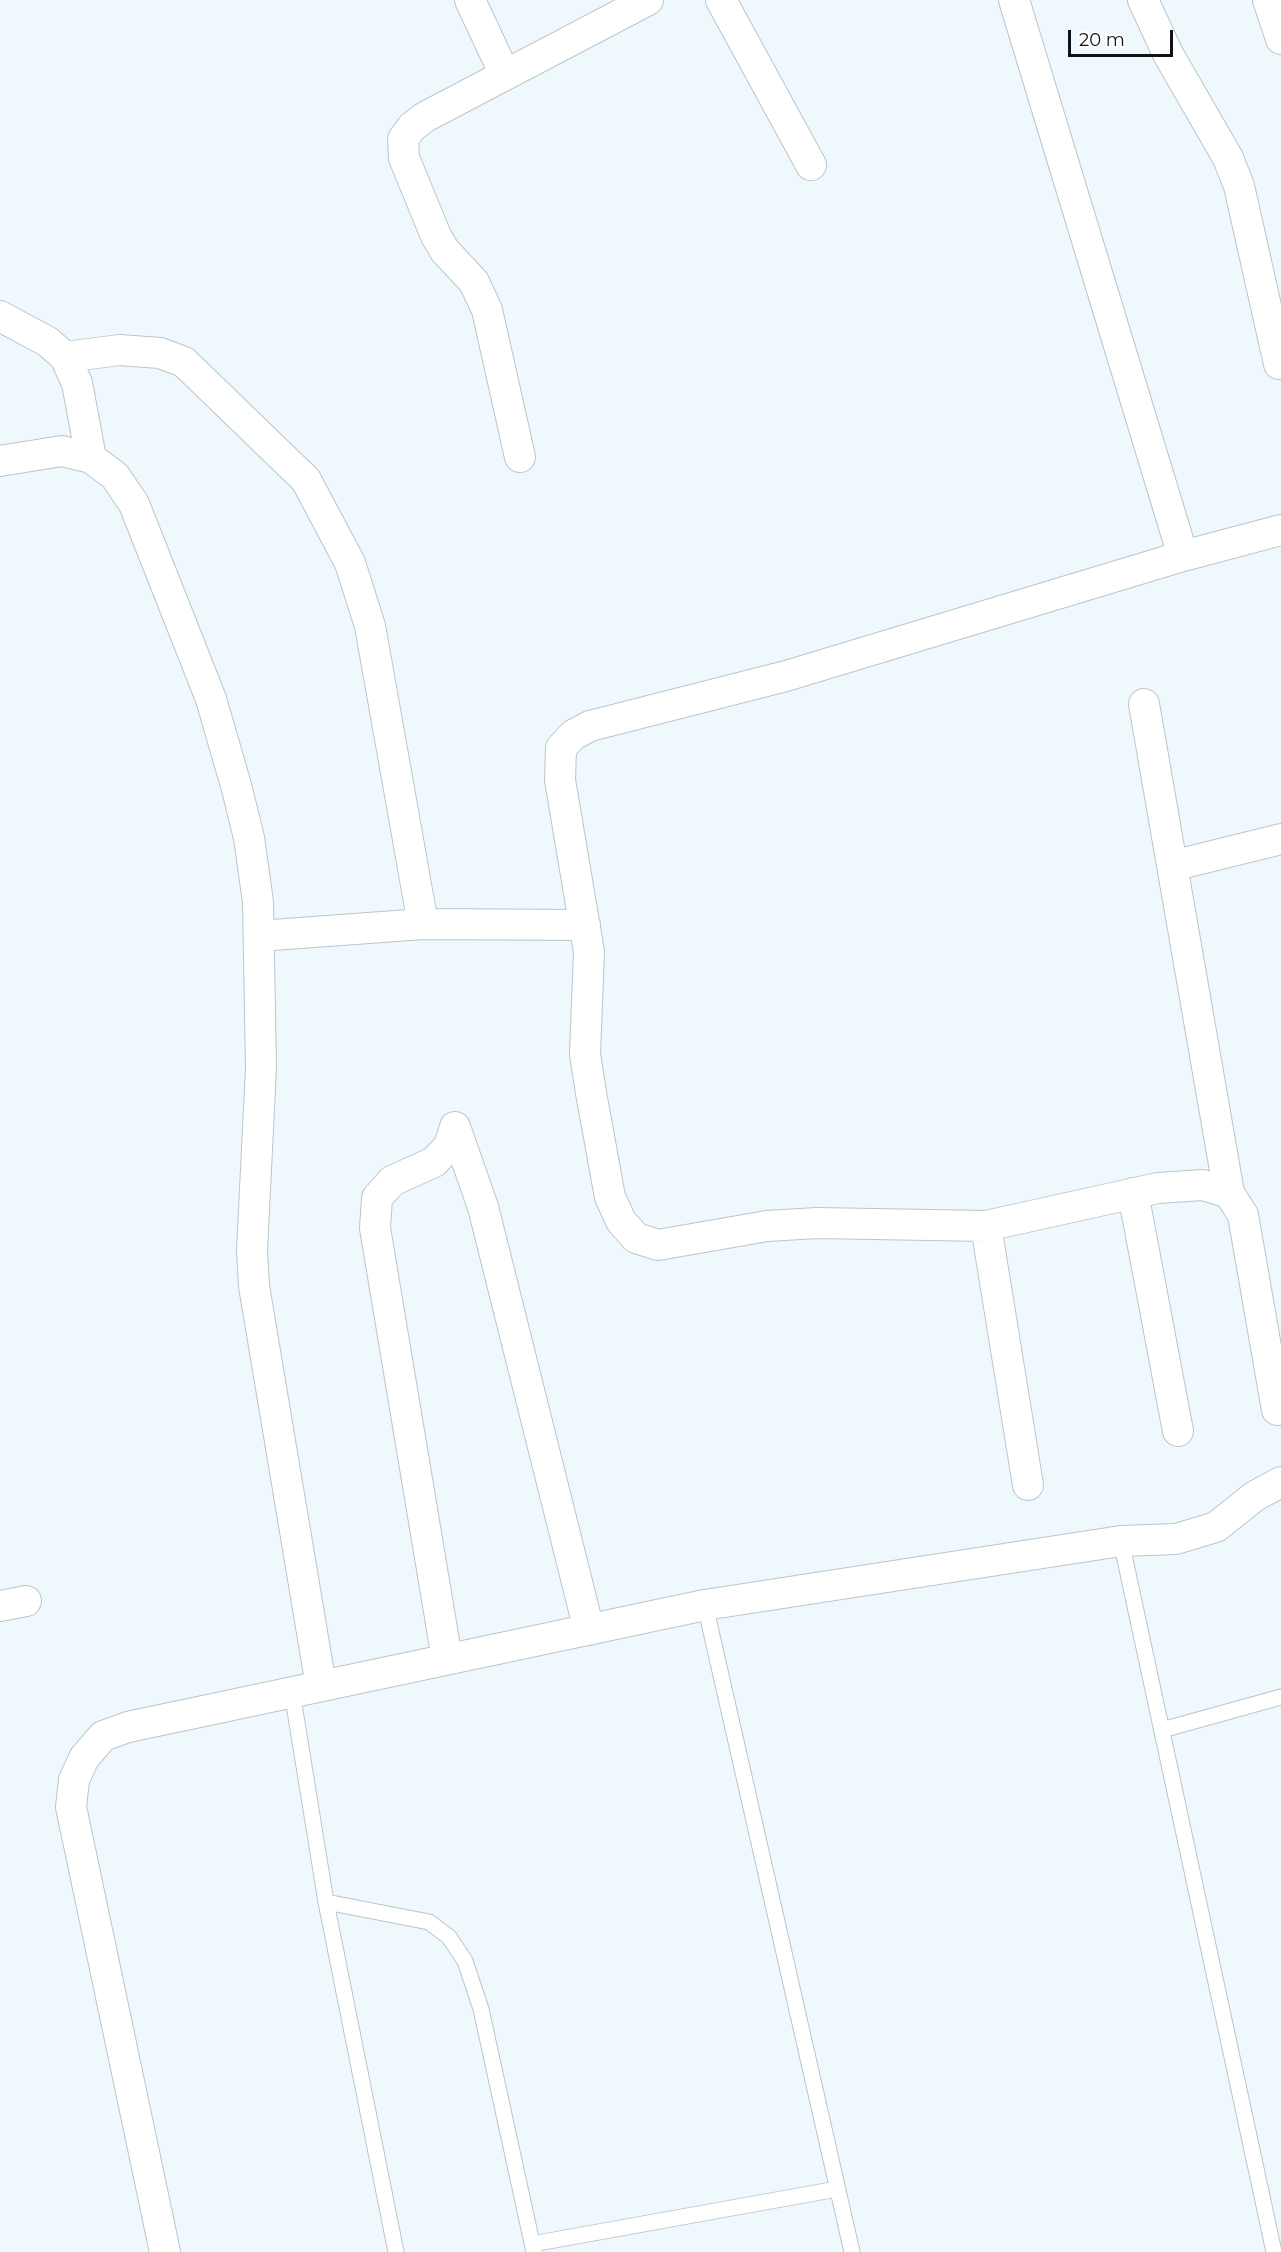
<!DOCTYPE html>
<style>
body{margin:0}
#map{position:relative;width:1281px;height:2252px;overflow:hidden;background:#eef8fd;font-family:Montserrat,sans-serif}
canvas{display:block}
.scale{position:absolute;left:1068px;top:30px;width:105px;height:27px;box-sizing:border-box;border:3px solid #101315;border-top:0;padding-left:8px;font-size:18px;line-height:21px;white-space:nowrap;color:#101315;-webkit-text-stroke:4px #fff;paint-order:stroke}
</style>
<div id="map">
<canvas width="1281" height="2252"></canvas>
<div class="scale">20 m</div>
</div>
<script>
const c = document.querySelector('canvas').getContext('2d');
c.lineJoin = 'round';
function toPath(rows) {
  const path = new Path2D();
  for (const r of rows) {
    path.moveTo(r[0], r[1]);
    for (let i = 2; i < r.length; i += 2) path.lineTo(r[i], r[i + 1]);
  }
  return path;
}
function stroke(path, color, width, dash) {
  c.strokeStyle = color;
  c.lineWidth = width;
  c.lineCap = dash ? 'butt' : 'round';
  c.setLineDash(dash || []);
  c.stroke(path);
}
const lane = toPath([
 [1121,1541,1274,2252],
 [705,1605,852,2252],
 [292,1692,326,1902,396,2252],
 [1162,1730,1281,1697],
 [326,1902,429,1922,449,1937,465,1961,481,2009,534,2252],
 [532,2244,837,2189]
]);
const street = toPath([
 [470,0,505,75],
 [721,0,811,165],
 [1014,0,1183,556],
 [1143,0,1168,54,1228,158,1239,186,1279,364],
 [1268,0,1281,39],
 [0,316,48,342,65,357,77,383,91,458],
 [65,357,120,350,160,353,184,362,306,480,350,563,370,626,423,924],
 [520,457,487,310,474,282,445,251,436,236,404,158,403,139,412,127,425,117,648,0],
 [0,461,62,451,91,458,115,476,134,504,211,699,237,789,249,838,258,902,261,1068,252,1250,254,1286,321,1686],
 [1144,704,1229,1193],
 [1172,866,1281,839],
 [259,936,423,924,585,925],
 [455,1127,483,1207,589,1630],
 [1133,1193,1178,1431],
 [986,1226,1028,1485],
 [1277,1410,1243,1215,1229,1193,1203,1185,1158,1188,986,1226,817,1223,767,1226,658,1245,636,1238,621,1221,610,1197,591,1093,585,1054,589,952,560,780,561,748,573,735,590,726,786,676,1183,556,1281,530],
 [0,1606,26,1601],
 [447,1659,375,1228,377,1198,392,1181,434,1162,449,1146,455,1127],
 [165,2252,71,1807,74,1780,84,1758,103,1736,128,1727,705,1605,1121,1541,1176,1539,1216,1527,1255,1496,1281,1482]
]);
stroke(lane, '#bcc5ca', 17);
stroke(street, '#bcc5ca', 32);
stroke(lane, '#fff', 15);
stroke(street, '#fff', 30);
</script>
